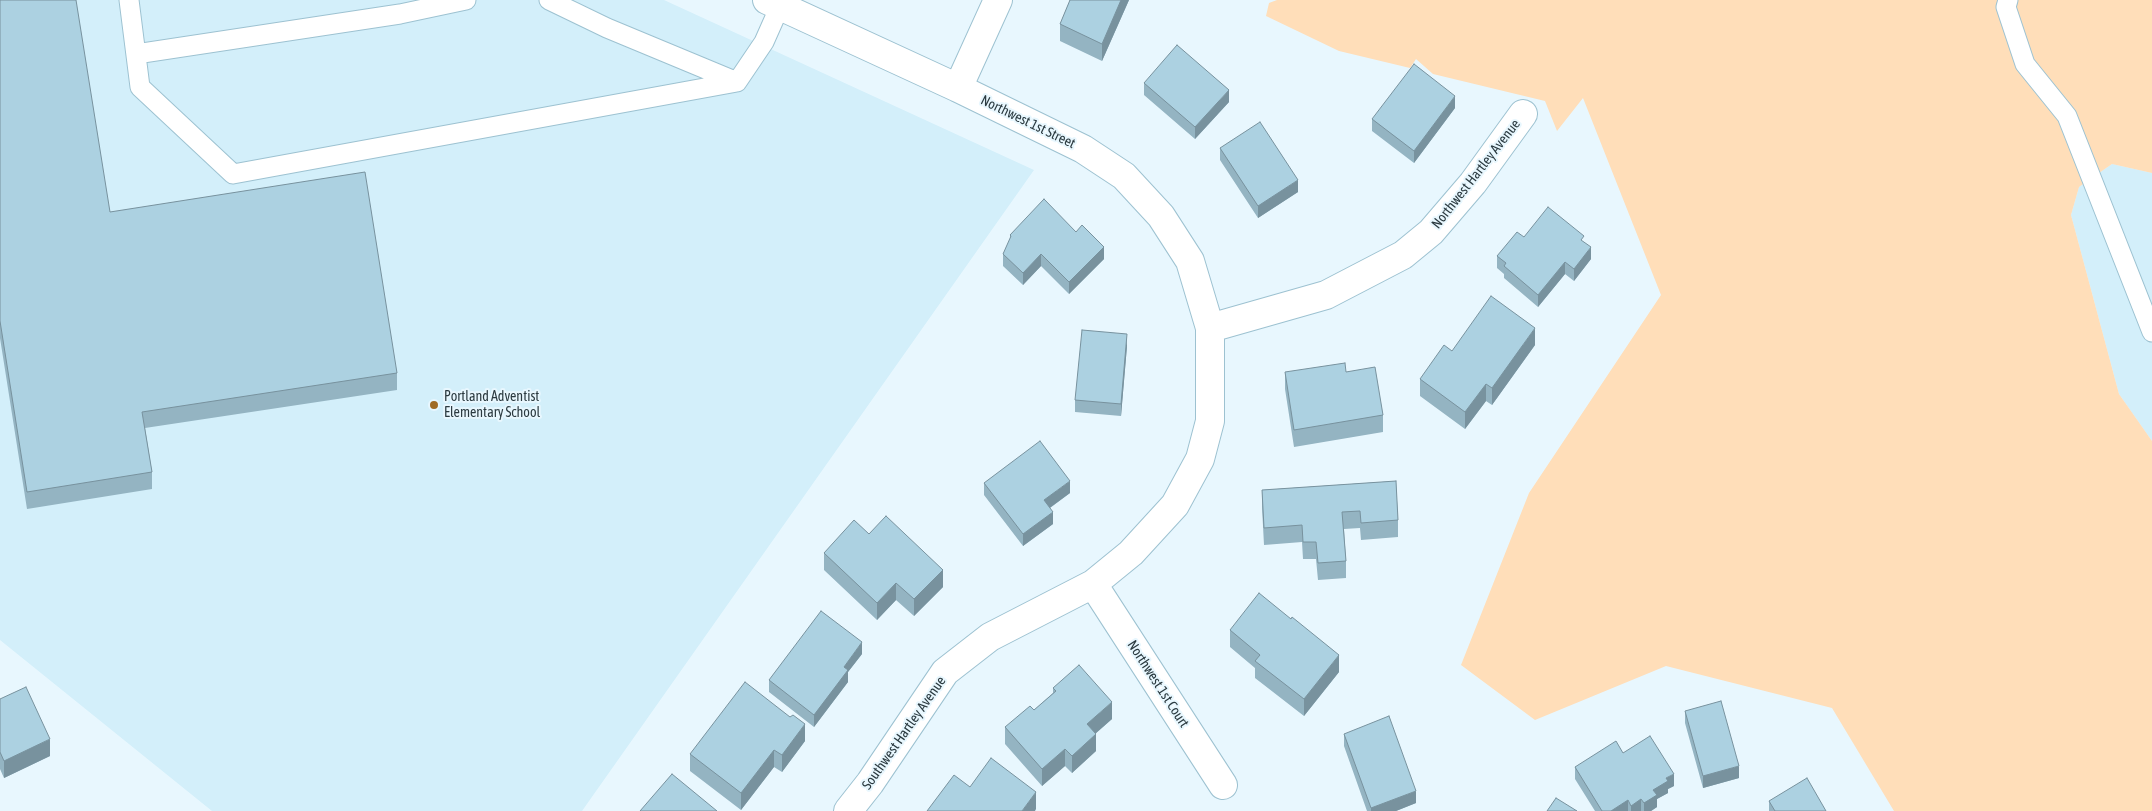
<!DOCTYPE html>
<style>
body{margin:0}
canvas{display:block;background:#e8f7fe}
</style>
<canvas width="2152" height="811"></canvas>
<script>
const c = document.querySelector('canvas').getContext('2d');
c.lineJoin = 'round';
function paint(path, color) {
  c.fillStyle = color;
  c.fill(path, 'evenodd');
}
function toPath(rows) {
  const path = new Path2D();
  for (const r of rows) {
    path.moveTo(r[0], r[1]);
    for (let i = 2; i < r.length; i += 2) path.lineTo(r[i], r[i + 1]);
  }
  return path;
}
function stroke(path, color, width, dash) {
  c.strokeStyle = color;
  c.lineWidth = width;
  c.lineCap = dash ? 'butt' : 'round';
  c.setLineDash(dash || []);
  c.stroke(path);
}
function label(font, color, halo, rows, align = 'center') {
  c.font = font + ' "Asap Condensed",sans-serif';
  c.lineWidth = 4;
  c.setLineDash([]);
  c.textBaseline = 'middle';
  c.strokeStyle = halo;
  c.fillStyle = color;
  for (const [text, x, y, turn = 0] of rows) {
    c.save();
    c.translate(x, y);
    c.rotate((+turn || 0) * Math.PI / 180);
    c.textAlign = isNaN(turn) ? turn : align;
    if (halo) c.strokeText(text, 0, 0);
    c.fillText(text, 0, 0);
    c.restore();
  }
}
paint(toPath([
 [0,0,664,0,1034,170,582,811,212,811,0,640],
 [2112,164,2152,173,2152,441,2119,394,2071,215,2079,187]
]), '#d3effa');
paint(toPath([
 [1277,0,2152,0,2152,173,2112,164,2079,187,2071,215,2119,394,2152,441,2152,811,1894,811,1832,708,1666,666,1535,720,1461,665,1529,493,1661,295,1583,98,1557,131,1545,101,1433,74,1416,59,1410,68,1339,51,1266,16,1269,3]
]), '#ffdeb9');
const lane = toPath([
 [129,0,140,87,233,174,737,82,764,42,780,6],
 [549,0,607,28,737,82],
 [2008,0,2006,7,2025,64,2067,116,2152,332],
 [136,54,400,14,466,0]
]);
const street = toPath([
 [767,0,958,88,1083,149,1124,176,1161,216,1190,261,1210,328,1210,421,1200,459,1175,505,1131,553,1093,584,990,637,945,672,870,783,848,811],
 [958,88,998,0],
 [1210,328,1326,295,1403,255,1431,232,1473,183,1523,114],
 [1093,584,1223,785]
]);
stroke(lane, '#9dc2d1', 21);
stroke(street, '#9dc2d1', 30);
stroke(lane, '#fff', 19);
stroke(street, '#fff', 28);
paint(toPath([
 [0,0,110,212,397,373,397,390,145,428,152,472,152,489,27,509,0,338],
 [1070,0,1129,0,1102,61,1060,41,1060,24],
 [1144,83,1229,102,1195,139,1144,95],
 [1455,108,1414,163,1372,131,1372,119],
 [1220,148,1298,192,1258,218,1220,160],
 [1076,232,1104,259,1069,294,1041,266,1023,285,1003,266,1003,254,1010,240,1010,235],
 [1524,237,1584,242,1591,259,1574,281,1565,274,1538,307,1504,278,1504,274,1497,268,1497,256],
 [1535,345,1492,405,1486,401,1465,429,1420,396,1420,379,1452,351],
 [1127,346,1121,416,1075,412,1075,400],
 [1285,372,1346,372,1383,415,1383,432,1294,447,1285,389],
 [1396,481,1398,520,1398,537,1361,540,1360,528,1344,529,1346,561,1346,578,1318,580,1316,559,1303,559,1302,542,1264,545,1262,507,1262,490],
 [984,483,1070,493,1050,508,1053,524,1023,546,984,495],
 [869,534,943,587,914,616,896,600,877,620,824,570,824,553],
 [1230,630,1339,672,1304,716,1255,678,1255,668,1230,647],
 [862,654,848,672,848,682,814,727,769,692,769,680],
 [1053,688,1112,719,1095,734,1096,751,1072,773,1065,766,1042,786,1005,744,1005,727,1034,710,1053,693],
 [0,699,50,756,4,778,0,769],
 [1685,711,1739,778,1703,788,1685,723],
 [790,717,805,741,782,772,774,767,741,810,690,771,690,754],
 [1344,734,1416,803,1396,811,1367,811,1344,746],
 [1623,753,1674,786,1668,789,1668,793,1657,799,1657,807,1651,811,1595,811,1575,779,1575,767],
 [1769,801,1826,811,1769,811]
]), '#94b4c2');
paint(toPath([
 [1121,0,1129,0,1102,61,1102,44],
 [1229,90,1229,102,1195,139,1195,127],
 [1455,96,1455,108,1414,163,1414,151],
 [1298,180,1298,192,1258,218,1258,206],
 [1104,247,1104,259,1069,294,1069,282],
 [1591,247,1591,259,1574,281,1574,269],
 [1041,254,1041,266,1023,285,1023,273],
 [1565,262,1565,274,1538,307,1538,295],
 [1535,328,1535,345,1492,405,1492,388],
 [1127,334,1127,346,1121,416,1121,404],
 [1486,384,1486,401,1465,429,1465,412],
 [1070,481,1070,493,1044,512,1044,500],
 [1053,512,1053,524,1023,546,1023,534],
 [943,570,943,587,914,616,914,599],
 [896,583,896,600,877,620,877,603],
 [862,642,862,654,848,672,848,682,814,727,814,715,844,667],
 [1339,655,1339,672,1304,716,1304,699],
 [1112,702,1112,719,1087,741,1087,724],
 [805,724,805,741,782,772,782,755],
 [1096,734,1096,751,1072,773,1072,756],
 [50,739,50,756,4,778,4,761],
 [1065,749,1065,766,1042,786,1042,769],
 [774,750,774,767,741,810,741,793],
 [1739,766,1739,778,1703,788,1703,776],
 [1674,774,1674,786,1668,789,1668,793,1657,799,1657,807,1651,811,1644,811,1644,803,1653,790,1666,778],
 [1416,791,1416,803,1396,811,1371,811,1371,808],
 [1036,792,1036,809,1035,811,1022,811],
 [1641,799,1641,811,1631,811,1631,806],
 [1628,800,1628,811,1611,811]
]), '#78929e');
const building = toPath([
 [0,0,76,0,110,212,365,172,397,373,142,412,152,472,27,492,0,321,0,0],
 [1070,0,1121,0,1102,44,1060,24,1070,0],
 [1177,45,1229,90,1195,127,1144,83,1177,45],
 [1414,64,1455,96,1414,151,1372,119,1414,64],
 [1260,122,1298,180,1258,206,1220,148,1260,122],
 [1044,199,1076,232,1082,225,1104,247,1069,282,1041,254,1023,273,1003,254,1011,236,1010,235,1044,199],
 [1548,207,1584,236,1581,240,1591,247,1574,269,1565,262,1538,295,1504,266,1506,263,1497,256,1517,232,1524,237,1548,207],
 [1491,296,1535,328,1492,388,1486,384,1465,412,1420,379,1444,345,1452,351,1491,296],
 [1082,330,1127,334,1121,404,1075,400,1082,330],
 [1345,363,1346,372,1375,367,1383,415,1294,430,1285,372,1345,363],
 [1040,441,1070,481,1044,500,1053,512,1023,534,984,483,1040,441],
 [1396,481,1398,520,1361,523,1360,511,1342,512,1346,561,1318,563,1316,542,1303,542,1302,525,1264,528,1262,490,1396,481],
 [886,516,943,570,914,599,896,583,877,603,824,553,854,520,869,534,886,516],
 [1259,593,1291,619,1292,617,1339,655,1304,699,1255,661,1260,655,1230,630,1259,593],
 [821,611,862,642,844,667,848,670,814,715,769,680,821,611],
 [1079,665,1112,702,1087,724,1096,734,1072,756,1065,749,1042,769,1005,727,1030,706,1034,710,1056,691,1053,688,1079,665],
 [745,682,790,717,793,715,805,724,782,755,774,750,741,793,690,754,745,682],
 [26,687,50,739,4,761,0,752,0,699,26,687],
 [1721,701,1739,766,1703,776,1685,711,1721,701],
 [1389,716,1416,791,1371,808,1344,734,1389,716],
 [1650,736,1674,774,1666,778,1668,781,1653,790,1657,795,1644,803,1641,799,1631,806,1628,800,1611,811,1602,811,1575,767,1616,741,1623,753,1650,736],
 [991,758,1036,792,1022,811,927,811,954,775,970,787,991,758],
 [672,774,717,811,640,811,672,774],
 [1807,778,1826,811,1775,811,1769,801,1807,778],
 [1556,798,1577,811,1547,811,1556,798]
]);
paint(building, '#acd1e1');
stroke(building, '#78929e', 1);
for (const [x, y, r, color] of [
 [434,405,5,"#a06b24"]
]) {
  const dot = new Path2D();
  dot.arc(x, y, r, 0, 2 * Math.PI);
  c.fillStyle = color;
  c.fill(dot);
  stroke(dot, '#e8f7fe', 2);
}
label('14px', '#2b3a40', '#e8f7fe', [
 ["Northwest 1st Street",1028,122,26],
 ["Northwest Hartley Avenue",1476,174,-52],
 ["Northwest 1st Court",1158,684,57],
 ["Southwest Hartley Avenue",904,733,-55]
]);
label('14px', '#2b3a40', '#e8f7fe', [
 ["Portland Adventist",444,397],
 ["Elementary School",444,413]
], 'left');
</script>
